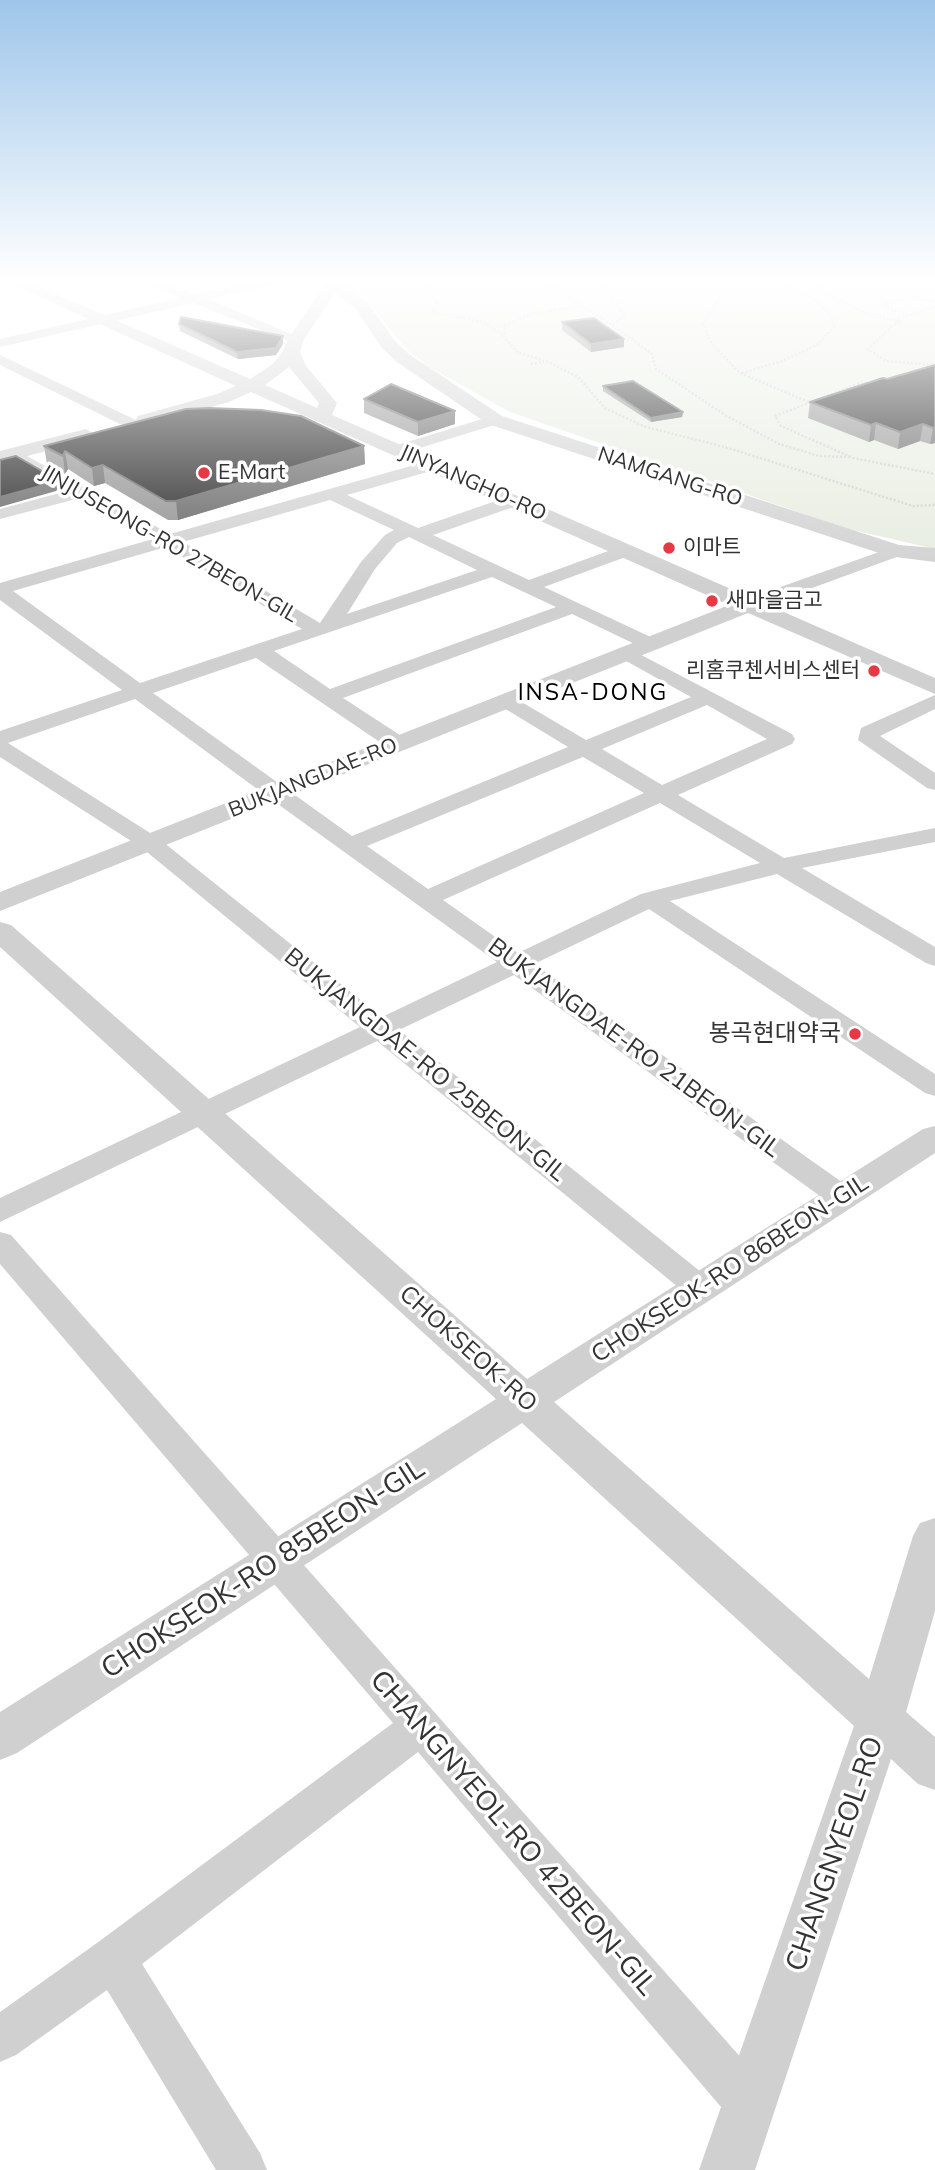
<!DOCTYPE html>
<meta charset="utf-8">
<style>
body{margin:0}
canvas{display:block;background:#fff}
</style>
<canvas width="935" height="2170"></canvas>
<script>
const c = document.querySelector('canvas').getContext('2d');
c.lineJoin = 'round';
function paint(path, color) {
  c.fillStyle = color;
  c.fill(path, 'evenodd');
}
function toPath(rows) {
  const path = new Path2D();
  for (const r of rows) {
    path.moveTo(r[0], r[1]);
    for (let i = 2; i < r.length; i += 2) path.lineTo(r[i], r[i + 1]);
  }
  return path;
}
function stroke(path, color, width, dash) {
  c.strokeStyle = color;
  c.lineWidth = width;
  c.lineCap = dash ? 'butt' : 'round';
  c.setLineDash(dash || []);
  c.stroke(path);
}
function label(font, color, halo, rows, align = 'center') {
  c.font = font + ' Mulish,"Noto Sans KR",sans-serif';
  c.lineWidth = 7;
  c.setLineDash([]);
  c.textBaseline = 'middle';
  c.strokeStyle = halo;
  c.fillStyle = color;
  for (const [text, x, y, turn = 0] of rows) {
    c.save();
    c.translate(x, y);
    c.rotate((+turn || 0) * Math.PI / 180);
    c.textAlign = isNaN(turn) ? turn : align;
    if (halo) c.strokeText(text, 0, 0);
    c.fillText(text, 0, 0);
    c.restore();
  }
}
paint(toPath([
 [380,280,935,280,935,549,844,528,510,412,429,367,406,349,358,290,386,285]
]), '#e6ecdf');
stroke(toPath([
 [428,280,424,283,437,303,432,312,483,322,504,336],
 [542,280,583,306,531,314,505,325,504,337,517,352,548,362,578,377,605,408,643,426,728,448,913,506,935,505],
 [719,280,721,295,703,324,712,344,740,373,811,403],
 [819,280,820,291,865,313,901,322,893,325,868,349,886,361,935,365],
 [906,280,935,284],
 [583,306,612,325,625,316,605,289,591,280],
 [908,315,882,306,910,296,935,302],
 [895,320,935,307],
 [612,325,652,354,656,369,725,415,779,444,819,456,849,457],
 [531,364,544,362],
 [742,373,782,361,817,345,835,326,826,309,811,297,774,280],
 [871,383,858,384,775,416,781,426,853,458,935,474]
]), '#cdcdcd', 2.5, [2, 2]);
paint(toPath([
 [141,280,160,280,195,294,258,280,282,280,280,283,208,299,303,339,301,342,291,342,193,303,0,347,0,339,180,298,141,280],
 [0,355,138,421,140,424,132,429,126,427,0,365,0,355],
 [495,415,501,417,503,420,501,423,397,455,389,450,391,447,495,415],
 [14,449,170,534,432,460,440,465,438,469,347,495,418,528,507,497,519,497,522,501,519,505,433,535,529,580,619,547,631,547,634,551,631,555,544,587,657,640,660,644,657,648,643,648,572,614,343,698,406,739,409,744,406,749,390,749,256,658,153,693,352,836,568,747,499,705,496,701,499,697,513,697,586,740,691,697,619,657,616,653,619,649,626,647,792,734,795,739,792,744,678,795,784,858,935,828,935,842,802,868,935,947,935,966,926,963,777,874,670,901,935,1074,935,1096,925,1093,649,909,534,964,853,1190,857,1197,853,1204,842,1207,831,1204,514,975,399,1030,711,1280,716,1288,711,1296,700,1300,689,1296,377,1041,0,1222,0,1198,360,1027,142,848,0,757,0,731,122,690,0,600,0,583,153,539,80,498,0,519,0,509,67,491,8,457,6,454,14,449],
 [330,500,394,530,385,535,361,562,320,623,183,542,330,500],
 [409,537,477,570,347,614,375,569,397,543,409,537],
 [166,547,302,629,140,683,13,591,166,547],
 [492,577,556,607,330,689,274,651,492,577],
 [135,699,268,797,497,962,382,1017,158,838,8,743,135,699],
 [707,705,767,739,662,785,602,749,707,705],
 [583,757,644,793,428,889,367,846,583,757],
 [660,803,760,863,641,894,518,953,443,900,660,803],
 [896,546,905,551,902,555,755,609,741,609,738,605,741,601,896,546],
 [935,695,935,709,880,736,935,773,935,790,927,788,858,740,861,728,935,695],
 [0,1232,11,1235,767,2087,773,2104,767,2121,750,2127,733,2121,418,1752,142,1964,260,2153,267,2170,216,2170,107,1990,16,2055,0,2062,0,2012,97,1943,393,1723,0,1264,0,1232]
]), '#d0d0d0');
paint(toPath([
 [3,280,24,280,250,379,273,364,283,351,288,339,325,285,321,280,340,280,368,303,394,340,409,354,502,416,899,545,935,548,935,562,888,556,488,424,397,362,382,348,356,309,335,293,304,339,300,352,306,366,337,403,332,415,935,678,935,694,748,613,0,911,0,892,729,605,251,392,229,402,152,424,138,424,136,420,138,416,217,394,236,386,3,280],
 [289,367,319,403,317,408,265,385,289,367],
 [86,429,96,435,93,439,0,463,0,451,86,429],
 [0,922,11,925,527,1379,923,1129,935,1126,935,1153,554,1402,869,1679,913,1536,920,1523,935,1518,935,1611,906,1712,935,1737,935,1790,918,1784,891,1759,755,2170,699,2170,854,1726,522,1423,17,1753,0,1760,0,1712,496,1399,0,947,0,922]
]), '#d0d0d0');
paint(toPath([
 [562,322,624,347,591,352,562,330],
 [179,324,283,336,283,344,276,355,238,359,180,331],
 [935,365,935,443,930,444,920,441,898,449,874,440,869,442,808,418,810,402],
 [603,386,683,412,682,417,651,422,603,391],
 [364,399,455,424,418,436,364,413],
 [44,446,364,446,365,464,178,520,168,520,105,483,94,486,68,469,65,474,47,464]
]), '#8c8c8c');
paint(toPath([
 [283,336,283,344,276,355,238,359,237,352],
 [624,339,624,347,591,352,591,344],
 [455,411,455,424,418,436,418,422],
 [683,412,682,417,651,422,651,418],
 [876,423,874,440,869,442,871,425],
 [923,424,920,441,898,449,900,432],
 [935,427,935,443,930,444,933,428],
 [364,446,365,464,178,520,176,501],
 [65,451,68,469,65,474,63,456],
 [103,465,105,483,94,486,92,468],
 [56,479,58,489,56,491,0,507,0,497]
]), '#5f5f5f');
const building = toPath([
 [181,317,283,336,276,348,237,352,179,324,181,317],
 [594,318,624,339,591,344,562,322,594,318],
 [935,365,935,427,933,428,923,424,900,432,876,423,871,425,810,402,883,378,887,379,935,365],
 [633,381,683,412,651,418,603,386,633,381],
 [391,384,455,411,418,422,364,399,391,384],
 [209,408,261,410,301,416,364,446,176,501,166,501,103,465,92,468,65,451,63,456,44,446,186,409,209,408],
 [16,456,56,479,55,482,0,497,0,460,16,456]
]);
paint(building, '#1a1a1a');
stroke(building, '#5f5f5f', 2);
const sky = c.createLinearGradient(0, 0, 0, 584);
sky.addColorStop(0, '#9ec6ea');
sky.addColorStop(0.48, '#fff');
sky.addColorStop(1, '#ffffff00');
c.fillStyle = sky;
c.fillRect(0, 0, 935, 584);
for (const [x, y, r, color] of [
 [204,473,7,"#e63946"],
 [669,548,7,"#e63946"],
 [712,601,7,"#e63946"],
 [874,671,7,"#e63946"],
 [855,1034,7,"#e63946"]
]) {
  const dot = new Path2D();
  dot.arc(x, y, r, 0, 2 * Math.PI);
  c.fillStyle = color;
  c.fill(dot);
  stroke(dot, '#fff', 2.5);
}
label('21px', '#333', '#fff', [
 ["E-Mart",218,473],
 ["이마트",683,548],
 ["새마을금고",726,601],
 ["리홈쿠첸서비스센터",860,671,"right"]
], 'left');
label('21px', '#333', '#fff', [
 ["NAMGANG-RO",670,477,18],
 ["JINYANGHO-RO",473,483,24],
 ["JINJUSEONG-RO 27BEON-GIL",169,544,30],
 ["BUKJANGDAE-RO",313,778,-22]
]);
c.letterSpacing = '2px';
label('23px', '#000', '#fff', [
 ["INSA-DONG",593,693]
]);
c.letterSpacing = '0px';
label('24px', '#333', '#fff', [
 ["봉곡현대약국",841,1034]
], 'right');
label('24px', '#333', '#fff', [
 ["BUKJANGDAE-RO 21BEON-GIL",634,1048,36],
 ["BUKJANGDAE-RO 25BEON-GIL",425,1065,39],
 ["CHOKSEOK-RO 86BEON-GIL",730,1269,-33],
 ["CHOKSEOK-RO",468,1349,42]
]);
label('28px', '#333', '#fff', [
 ["CHOKSEOK-RO 85BEON-GIL",263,1569,-33],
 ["CHANGNYEOL-RO 42BEON-GIL",513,1833,49],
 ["CHANGNYEOL-RO",835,1854,-71]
]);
</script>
